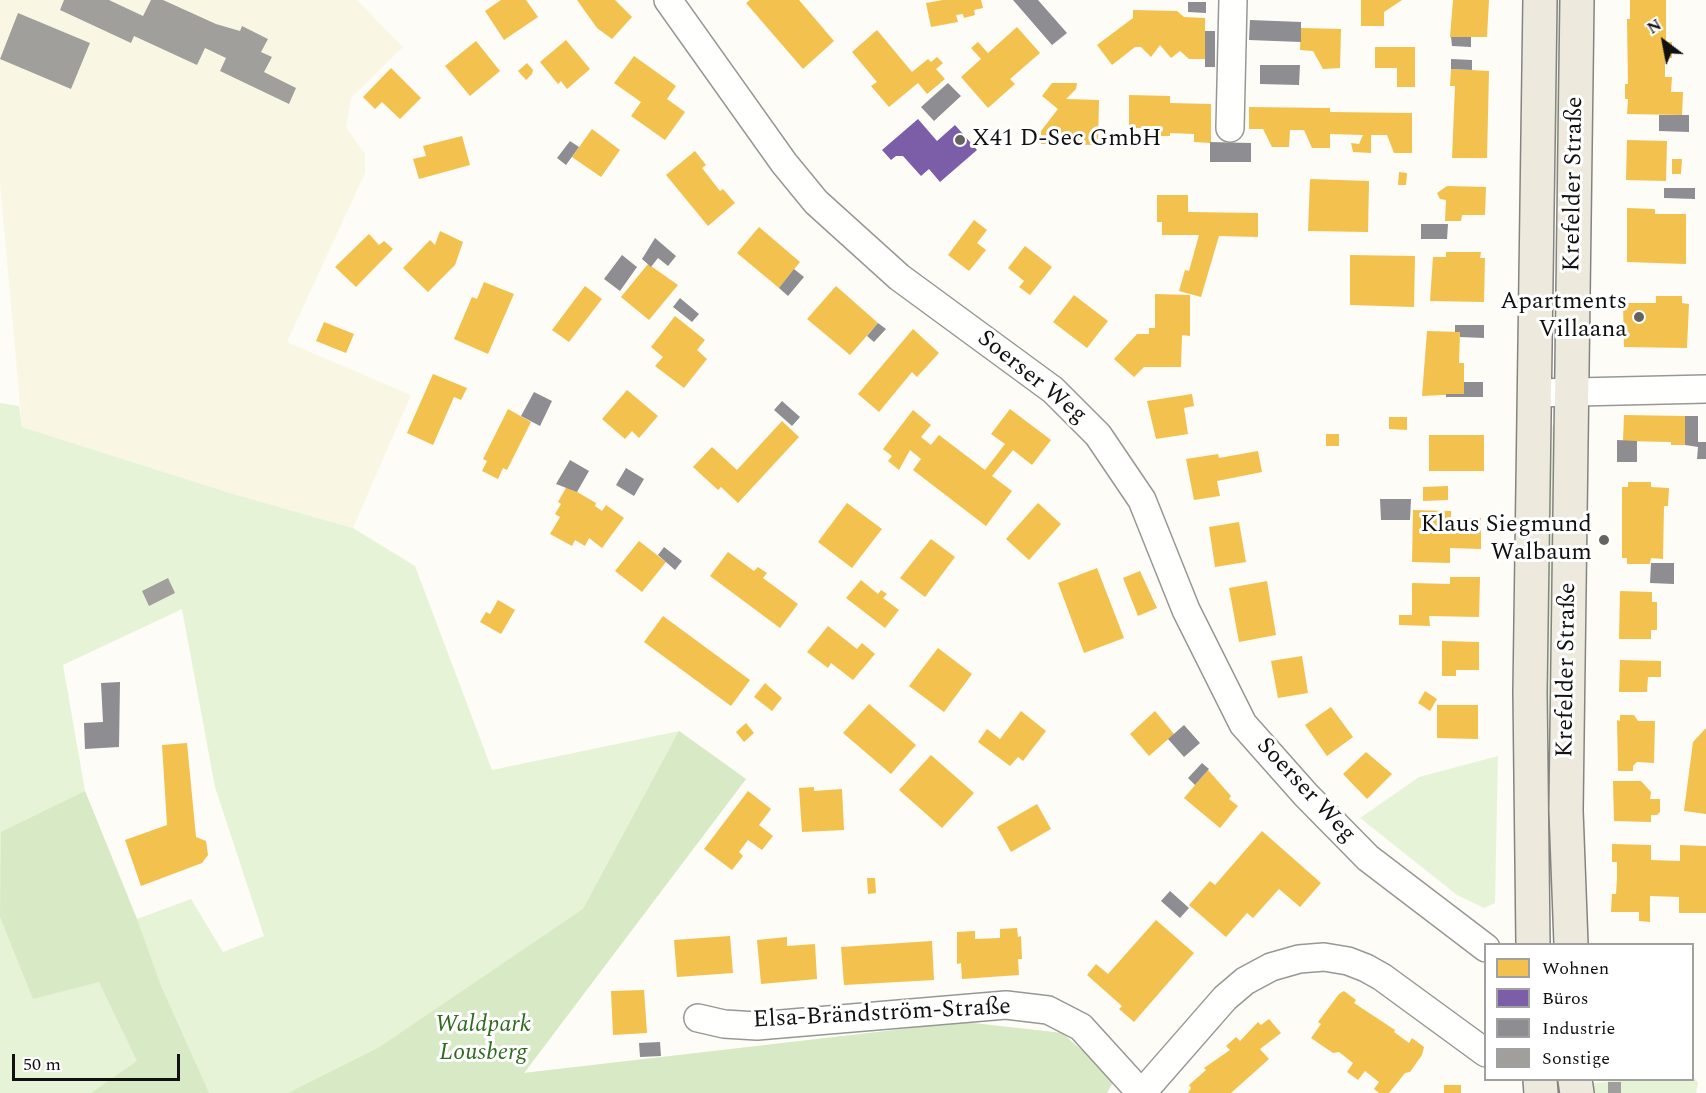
<!DOCTYPE html>
<meta charset="utf-8">
<style>
body{margin:0}
#map{position:relative;width:1706px;height:1093px;overflow:hidden;background:#fdfcf7;font-family:Spectral,serif}
canvas{display:block}
.legend{position:absolute;left:1484px;top:943px;width:210px;height:138px;box-sizing:border-box;background:#fff;border:2px solid #a0a0a0;margin:0;padding:8px 10px;list-style:none;font-size:18px;color:#111}
.legend li{display:flex;align-items:center;gap:12px;height:30px}
.legend b{width:30px;border:2px solid #a0a0a0}
.north{position:absolute;left:1634px;top:12px;width:60px;height:60px;-webkit-text-stroke:4px #fff;paint-order:stroke;rotate:328deg;font-size:16px;font-weight:700;line-height:24px;text-align:center;color:#111}
.north::after{content:'';display:block;margin:auto;width:21px;height:27px;background:#111;clip-path:polygon(50% 0,100% 100%,50% 72%,0 100%)}
.scale{position:absolute;left:12px;top:1054px;width:168px;height:27px;box-sizing:border-box;border:3px solid #111;border-top:0;padding-left:8px;font-size:18px;line-height:21px;white-space:nowrap;color:#111;-webkit-text-stroke:4px #fff;paint-order:stroke}
</style>
<div id="map">
<canvas width="1706" height="1093"></canvas>
<ul class="legend">
<li><b style="height:16px;background:#f2c14e"></b>Wohnen</li>
<li><b style="height:16px;background:#7b5ea7"></b>Büros</li>
<li><b style="height:16px;background:#8d8d92"></b>Industrie</li>
<li><b style="height:16px;background:#a19f9c"></b>Sonstige</li>
</ul>
<div class="north">N</div>
<div class="scale">50 m</div>
</div>
<script>
const c = document.querySelector('canvas').getContext('2d');
c.lineJoin = 'round';
function paint(path, color) {
  c.fillStyle = color;
  c.fill(path, 'evenodd');
}
function toPath(rows) {
  const path = new Path2D();
  for (const r of rows) {
    path.moveTo(r[0], r[1]);
    for (let i = 2; i < r.length; i += 2) path.lineTo(r[i], r[i + 1]);
  }
  return path;
}
function stroke(path, color, width, dash) {
  c.strokeStyle = color;
  c.lineWidth = width;
  c.lineCap = dash ? 'butt' : 'round';
  c.setLineDash(dash || []);
  c.stroke(path);
}
function label(font, color, halo, rows, align = 'center') {
  c.font = font + ' Spectral,serif';
  c.lineWidth = 6;
  c.setLineDash([]);
  c.textBaseline = 'middle';
  c.strokeStyle = halo;
  c.fillStyle = color;
  for (const [text, x, y, turn = 0] of rows) {
    c.save();
    c.translate(x, y);
    c.rotate((+turn || 0) * Math.PI / 180);
    c.textAlign = isNaN(turn) ? turn : align;
    if (halo) c.strokeText(text, 0, 0);
    c.fillText(text, 0, 0);
    c.restore();
  }
}
paint(toPath([
 [0,0,357,0,403,47,351,98,346,127,365,154,365,173,287,342,411,395,353,528,230,493,22,427,0,184]
]), '#f9f7e4');
paint(toPath([
 [1551,0,1566,0,1557,341,1557,192],
 [0,403,19,406,22,427,230,493,353,528,415,566,492,770,679,731,746,779,524,1073,964,1022,1062,1033,1107,1093,0,1093],
 [182,609,215,787,264,936,223,952,191,899,137,919,85,791,63,665],
 [1558,416,1554,886,1542,885,1549,433],
 [1498,756,1495,903,1484,908,1457,895,1360,818,1419,777],
 [1693,1076,1698,1083,1696,1093,1594,1093,1592,1083,1607,1082,1608,1080,1692,1080]
]), '#e7f3d7');
paint(toPath([
 [679,731,746,779,524,1073,964,1022,1062,1033,1115,1079,1107,1093,288,1093,378,1048,583,909],
 [85,791,137,919,161,986,209,1093,91,1093,137,1061,99,982,33,999,0,917,1,832]
]), '#d8eac5');
paint(toPath([
 [501,0,526,0,538,17,504,40,485,11],
 [577,0,615,0,632,17,612,39,597,28],
 [750,0,799,0,834,41,803,69,746,3],
 [943,0,981,0,983,8,974,10,975,15,964,18,963,14,956,15,958,22,931,27,926,3],
 [1361,0,1402,0,1384,12,1384,26,1361,26],
 [1453,0,1489,0,1487,37,1450,37],
 [1630,0,1666,0,1666,42,1672,42,1672,58,1665,58,1665,77,1672,77,1671,92,1683,92,1682,115,1627,114,1628,99,1625,99,1625,84,1628,84,1627,19,1630,19],
 [1133,10,1177,11,1184,17,1205,18,1205,59,1189,59,1180,51,1171,58,1160,45,1151,57,1141,47,1135,47,1112,65,1097,45,1133,18],
 [1017,27,1040,53,1010,79,1015,84,988,108,961,77,981,59,971,48,978,42,988,53],
 [1301,28,1341,29,1340,68,1323,69,1313,51,1300,50],
 [877,30,912,72,928,59,931,62,937,57,943,63,936,69,945,79,927,94,918,83,889,107,871,86,877,82,852,52],
 [566,40,590,69,567,89,561,81,558,84,540,62],
 [476,41,500,71,470,96,445,66],
 [1375,47,1415,47,1415,87,1397,87,1397,68,1375,68],
 [634,56,676,86,667,99,685,112,665,140,631,116,641,102,614,83],
 [527,63,533,70,532,74,526,80,518,71],
 [391,68,421,98,400,119,382,102,375,109,363,97],
 [1451,69,1489,71,1487,158,1452,158,1455,86,1450,86],
 [1052,83,1077,83,1076,89,1066,99,1099,100,1098,145,1041,144,1041,131,1058,109,1042,96],
 [1129,95,1170,96,1170,103,1211,104,1211,143,1194,142,1194,134,1170,133,1170,136,1153,136,1153,128,1129,128],
 [1249,107,1330,108,1330,112,1412,113,1412,153,1394,153,1387,135,1371,135,1371,153,1353,152,1351,143,1359,144,1363,135,1330,134,1330,148,1312,148,1304,130,1290,130,1289,147,1272,147,1263,129,1249,129],
 [592,129,620,150,601,177,572,157],
 [462,136,470,165,419,179,413,159,426,156,423,146],
 [1627,140,1667,141,1666,181,1626,180],
 [695,151,706,165,702,168,720,191,723,189,735,203,708,226,666,175],
 [1672,159,1682,159,1681,174,1672,174],
 [1399,172,1407,173,1406,185,1398,185],
 [1310,179,1369,181,1368,232,1308,231],
 [1447,186,1486,187,1485,215,1462,215,1461,221,1445,221,1446,200,1440,199,1437,193],
 [1157,195,1188,195,1188,212,1258,213,1258,237,1219,236,1201,297,1179,291,1185,270,1189,271,1199,235,1162,235,1162,222,1157,222],
 [1627,208,1655,209,1655,214,1686,214,1686,264,1627,262],
 [974,220,987,230,977,243,986,250,969,271,948,255],
 [759,227,800,262,779,288,737,253],
 [440,231,463,242,455,265,428,292,403,268,430,240,435,245],
 [369,234,379,245,384,241,393,249,356,287,335,267],
 [1025,246,1052,267,1030,295,1019,287,1024,281,1008,268],
 [1446,252,1481,252,1480,258,1485,258,1484,302,1430,301,1433,257,1446,257],
 [1350,255,1415,256,1414,307,1350,305],
 [648,264,678,285,649,320,621,297],
 [484,282,514,294,488,354,454,339,472,297,477,299],
 [585,286,602,299,569,342,552,330],
 [836,286,878,323,850,355,807,319],
 [1155,294,1190,295,1190,336,1182,335,1181,367,1144,367,1134,377,1114,359,1137,334,1149,334,1149,328,1155,328],
 [1074,295,1108,321,1087,348,1053,322],
 [1656,296,1682,296,1682,303,1689,304,1687,348,1624,347,1623,303,1656,303],
 [675,316,705,340,697,350,707,359,684,388,655,366,663,357,651,347],
 [324,322,354,334,346,353,316,341],
 [913,329,939,353,917,377,912,372,879,412,858,394],
 [1427,331,1460,332,1459,363,1464,363,1464,394,1422,396],
 [433,374,467,388,461,400,454,397,433,445,407,433],
 [627,390,658,416,639,438,632,431,625,439,602,419],
 [1192,394,1194,406,1184,408,1188,434,1156,439,1147,401],
 [508,409,531,422,507,470,503,468,498,479,482,471,487,461,483,459],
 [1010,409,1051,440,1032,465,1013,450,992,476,1012,491,986,526,913,470,921,459,910,450,899,470,888,461,892,456,883,449,913,410,931,425,921,437,931,445,939,435,985,470,1005,444,991,434],
 [1624,415,1685,416,1685,445,1671,445,1671,442,1623,441],
 [1389,417,1407,417,1407,430,1389,429],
 [782,421,799,437,738,503,721,487,718,490,693,467,712,447,737,470],
 [1326,434,1339,434,1339,446,1326,446],
 [1429,435,1484,435,1484,471,1429,471],
 [1258,451,1262,472,1217,481,1220,496,1194,500,1186,459,1218,454,1219,458],
 [1628,482,1651,482,1651,487,1669,488,1668,506,1664,506,1663,559,1651,558,1650,564,1627,564,1627,558,1622,558,1622,487,1628,487],
 [567,486,596,503,595,506,602,511,606,505,624,518,602,548,589,538,585,546,575,540,572,546,550,534,560,517,555,514,561,504,558,502],
 [1448,486,1448,500,1423,501,1423,487],
 [847,503,882,529,852,568,818,542],
 [1038,503,1061,524,1029,560,1006,539],
 [1413,510,1451,511,1451,518,1481,518,1481,549,1450,548,1450,563,1412,562],
 [1239,522,1246,562,1215,567,1209,527],
 [931,539,955,557,925,597,900,578],
 [639,541,666,562,642,592,615,571],
 [728,552,754,571,758,567,767,573,763,578,798,604,780,628,710,576],
 [1097,568,1124,638,1084,653,1058,583],
 [1140,571,1157,608,1138,616,1123,578],
 [1450,577,1480,577,1479,617,1429,616,1430,626,1399,625,1399,615,1412,615,1412,583,1450,584],
 [861,580,878,594,881,590,887,594,883,598,899,610,885,628,846,598],
 [1267,581,1276,635,1239,642,1229,588],
 [1620,591,1652,592,1652,602,1657,602,1657,630,1651,630,1651,639,1619,639],
 [498,600,515,610,501,634,480,622,486,612,490,614],
 [663,616,750,680,731,706,644,642],
 [828,626,857,649,862,643,875,654,853,680,831,663,828,668,807,652],
 [1442,641,1479,642,1479,670,1456,670,1456,676,1442,676],
 [938,648,972,674,944,712,909,686],
 [1302,656,1308,693,1278,698,1271,661],
 [1620,660,1661,661,1661,677,1648,677,1647,692,1619,692],
 [765,683,782,698,772,711,754,697],
 [1425,691,1437,699,1430,711,1418,703],
 [869,704,916,745,891,774,843,733],
 [1437,705,1478,705,1478,739,1437,738],
 [1331,707,1353,737,1327,756,1305,725],
 [1021,711,1046,731,1023,761,1018,757,1010,766,978,742,987,729,1000,739],
 [1155,711,1174,734,1149,756,1130,734],
 [1620,715,1634,715,1638,721,1655,721,1654,763,1637,762,1633,766,1633,771,1618,771,1617,720,1620,721],
 [746,723,754,733,744,742,736,732],
 [1706,728,1706,814,1684,811,1693,742],
 [187,743,196,837,206,841,208,855,202,863,141,886,125,840,167,825,162,745],
 [1366,752,1392,774,1367,799,1343,774],
 [931,755,974,793,942,828,899,790],
 [1208,770,1231,796,1229,799,1238,806,1220,828,1184,798],
 [1613,781,1641,781,1651,792,1650,799,1660,799,1660,812,1657,815,1651,815,1651,822,1614,821],
 [814,787,814,791,842,789,844,830,802,832,799,788],
 [748,791,771,809,759,825,773,836,762,850,748,840,739,852,743,856,732,870,704,849],
 [1037,804,1051,829,1011,852,997,827],
 [1262,831,1321,883,1300,907,1279,889,1253,918,1247,913,1226,937,1189,905,1210,881,1215,885],
 [1612,844,1651,845,1651,860,1680,861,1680,845,1706,846,1706,913,1679,913,1679,897,1650,896,1650,922,1639,921,1639,912,1611,912,1612,894,1616,894,1617,878,1617,862,1612,862],
 [867,878,875,878,876,893,868,894],
 [1156,920,1194,953,1134,1022,1119,1009,1122,1006,1087,975,1096,964,1108,974],
 [1017,928,1018,937,1021,936,1022,959,1018,959,1019,975,962,979,961,963,957,964,957,932,975,931,975,939,1000,938,1000,929],
 [730,936,733,973,677,977,674,940],
 [787,937,787,946,815,944,817,979,761,984,757,940],
 [932,941,934,980,844,985,841,947],
 [644,990,647,1033,613,1035,611,991],
 [1344,991,1356,1000,1354,1003,1395,1030,1394,1032,1409,1043,1412,1038,1424,1047,1422,1055,1410,1072,1405,1073,1389,1093,1379,1093,1374,1089,1379,1082,1365,1071,1358,1080,1347,1072,1353,1063,1339,1052,1333,1053,1311,1038,1321,1024,1318,1022,1339,994],
 [1269,1019,1281,1033,1260,1049,1269,1059,1231,1093,1188,1093,1191,1088,1189,1085,1206,1070,1204,1068,1230,1050,1226,1046,1236,1037,1240,1041,1258,1022,1261,1025],
 [1444,1085,1461,1085,1461,1093,1444,1093]
]), '#f2c14e');
paint(toPath([
 [918,119,937,141,955,125,977,150,940,182,929,169,921,176,903,156,896,156,891,160,882,150]
]), '#7b5ea7');
paint(toPath([
 [1013,0,1038,0,1067,33,1052,45],
 [1188,2,1206,2,1206,13,1188,12],
 [1250,20,1301,22,1301,42,1249,40],
 [1205,31,1215,31,1215,67,1205,67],
 [1451,37,1471,37,1471,47,1452,46],
 [1451,59,1472,60,1472,70,1451,69],
 [1260,65,1300,65,1299,85,1260,84],
 [948,83,961,96,934,121,921,107],
 [1659,115,1689,115,1689,132,1659,131],
 [570,141,579,147,566,165,557,158],
 [1210,142,1251,143,1251,162,1210,162],
 [1664,188,1695,188,1695,199,1664,198],
 [1421,224,1448,224,1447,239,1421,239],
 [655,238,676,256,668,266,658,258,651,267,642,259],
 [622,255,637,267,620,291,604,279],
 [794,269,804,277,788,296,779,288],
 [680,298,699,314,692,322,673,307],
 [878,323,886,329,874,342,867,336],
 [1455,325,1484,325,1484,338,1460,337,1460,332,1455,332],
 [1464,382,1483,382,1483,397,1446,397,1446,394,1464,394],
 [534,392,552,401,540,426,521,416],
 [782,401,800,417,792,426,774,410],
 [1685,416,1698,416,1698,442,1706,442,1706,459,1697,459,1698,447,1685,445],
 [1617,440,1637,441,1637,462,1617,462],
 [570,460,589,471,577,492,556,484],
 [626,468,644,479,634,496,616,485],
 [1380,499,1411,499,1410,520,1381,520],
 [664,547,682,561,675,570,658,555],
 [1651,563,1674,563,1674,584,1650,583],
 [120,682,119,747,85,749,84,723,103,722,101,683],
 [1184,725,1200,743,1184,757,1168,739],
 [1202,763,1209,769,1195,785,1188,778],
 [1170,891,1189,908,1180,918,1161,901],
 [660,1042,661,1056,640,1057,639,1043]
]), '#8d8d92');
paint(toPath([
 [64,0,109,0,143,16,151,0,163,0,216,24,240,31,242,26,268,39,261,52,272,57,264,72,296,88,289,104,220,71,226,58,205,48,197,65,134,36,131,43,60,10],
 [18,13,90,43,71,89,0,59],
 [168,578,175,593,149,606,142,591],
 [1608,1082,1621,1082,1621,1093,1608,1093]
]), '#a19f9c');
const minor = toPath([
 [668,0,784,163,816,202,899,277,1053,390,1098,435,1142,500,1186,610,1243,724,1306,795,1368,858,1486,948],
 [1230,128,1233,0],
 [1535,393,1706,389],
 [698,1018,724,1024,757,1026,1006,1005,1048,1010,1081,1027,1141,1093],
 [1142,1093,1225,998,1245,981,1271,967,1299,959,1324,957,1348,961,1366,968,1382,977,1486,1053]
]);
const major = toPath([
 [1533,944,1530,692,1540,0],
 [1571,944,1566,810,1577,0],
 [1540,1080,1541,1093],
 [1575,1080,1577,1093]
]);
stroke(minor, '#979795', 30);
stroke(major, '#858482', 36);
stroke(minor, '#fffffe', 27);
stroke(major, '#ede9dc', 33);
for (const [x, y, r, color] of [
 [960,140,6,"#646362"],
 [1639,317,6,"#646362"],
 [1604,540,6,"#646362"]
]) {
  const dot = new Path2D();
  dot.arc(x, y, r, 0, 2 * Math.PI);
  c.fillStyle = color;
  c.fill(dot);
  stroke(dot, '#fff', 2);
}
label('24px', '#111', '#fff', [
 ["X41 D-Sec GmbH",972,140,"left"],
 ["Apartments",1627,303],
 ["Villaana",1627,331],
 ["Klaus Siegmund",1592,526],
 ["Walbaum",1592,554]
], 'right');
label('24px', '#111', '#fff', [
 ["Krefelder Straße",1575,184,-89],
 ["Soerser Weg",1031,378,39],
 ["Krefelder Straße",1568,670,-89],
 ["Soerser Weg",1305,791,47],
 ["Elsa-Brändström-Straße",882,1015,-3]
]);
label('italic 24px', '#2f6b1f', '#fff', [
 ["Waldpark",483,1026],
 ["Lousberg",483,1054]
]);
</script>
